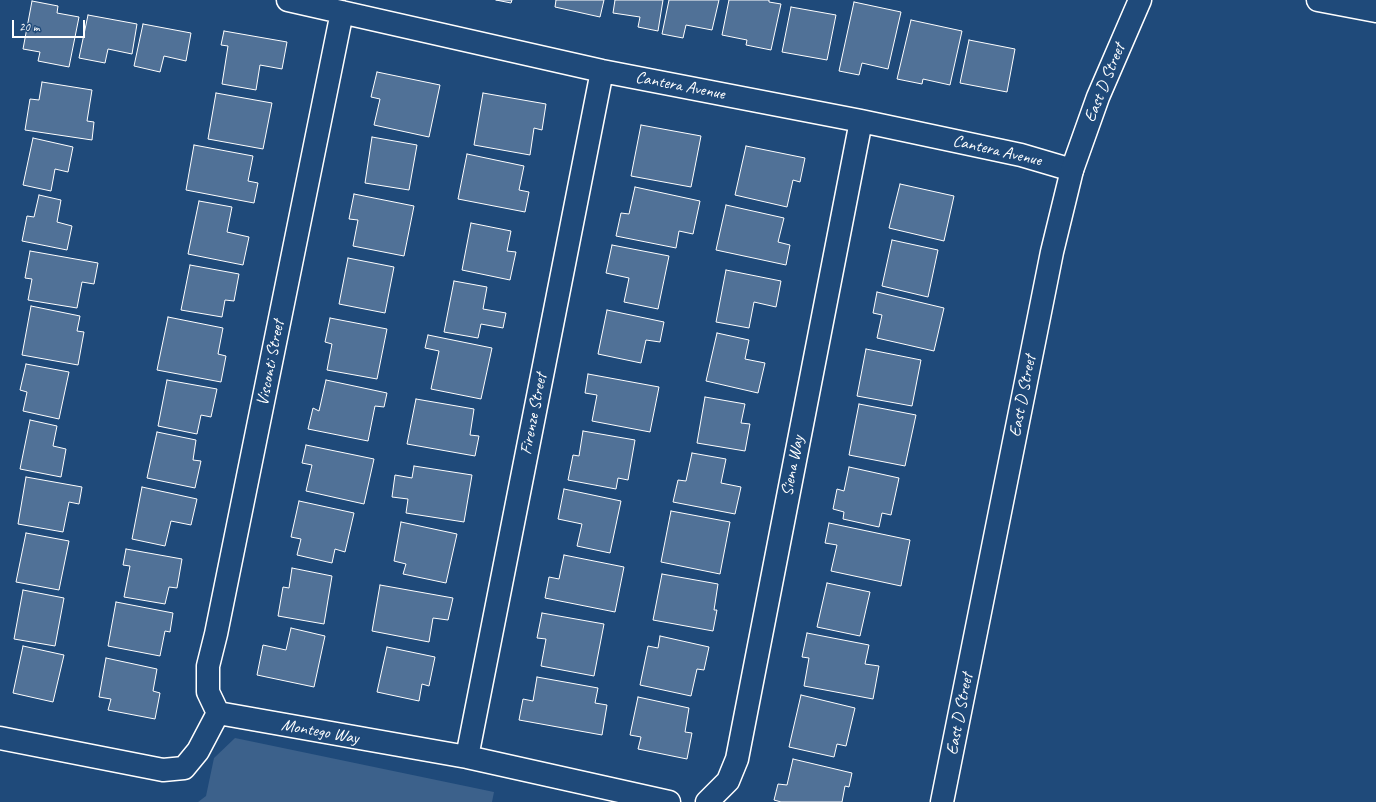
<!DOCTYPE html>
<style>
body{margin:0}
#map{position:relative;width:1376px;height:802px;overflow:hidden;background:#1f4a7a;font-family:Caveat,sans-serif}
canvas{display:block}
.scale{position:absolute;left:12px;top:20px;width:73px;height:18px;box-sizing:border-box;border:2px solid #fff;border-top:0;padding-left:5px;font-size:12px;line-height:14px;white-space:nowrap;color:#fff;-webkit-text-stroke:3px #1f4a7a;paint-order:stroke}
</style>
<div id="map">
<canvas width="1376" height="802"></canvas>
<div class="scale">20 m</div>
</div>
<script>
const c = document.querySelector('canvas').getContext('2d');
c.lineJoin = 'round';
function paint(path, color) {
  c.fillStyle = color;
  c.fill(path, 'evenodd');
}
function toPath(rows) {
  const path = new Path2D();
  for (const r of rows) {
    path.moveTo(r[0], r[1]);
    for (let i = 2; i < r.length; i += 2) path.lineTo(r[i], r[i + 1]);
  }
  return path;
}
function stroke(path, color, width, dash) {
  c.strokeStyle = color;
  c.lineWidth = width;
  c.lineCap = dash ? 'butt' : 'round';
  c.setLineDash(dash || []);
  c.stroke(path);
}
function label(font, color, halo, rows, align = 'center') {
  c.font = font + ' Caveat,sans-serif';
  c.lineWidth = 3.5;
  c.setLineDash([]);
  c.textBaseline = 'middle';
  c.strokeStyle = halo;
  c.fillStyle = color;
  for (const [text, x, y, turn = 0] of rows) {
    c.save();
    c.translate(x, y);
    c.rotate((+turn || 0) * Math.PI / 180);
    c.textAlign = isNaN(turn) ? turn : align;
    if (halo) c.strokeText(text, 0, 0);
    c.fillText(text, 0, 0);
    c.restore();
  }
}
paint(toPath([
 [235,738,494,792,492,802,198,802,206,796,214,758]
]), '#3c618b');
const building = toPath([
 [496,0,512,0,511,3,496,0],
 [556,0,604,0,600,17,555,7,556,0],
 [615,0,663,0,658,31,638,27,640,17,613,13,615,0],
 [669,0,719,0,712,30,686,25,683,38,662,34,669,0],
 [729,0,769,0,769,2,781,4,771,50,746,45,747,40,722,35,729,0],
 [32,1,58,6,57,13,79,17,69,67,38,61,40,52,23,49,32,1],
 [854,2,901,12,888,69,862,63,859,75,839,71,854,2],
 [791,7,836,15,827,60,782,52,791,7],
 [88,15,137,24,132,54,108,49,105,63,79,58,88,15],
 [911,20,962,31,950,85,923,79,922,84,897,79,911,20],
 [143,24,191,33,186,61,164,56,160,72,134,66,143,24],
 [224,31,287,42,282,69,260,65,256,90,222,84,228,46,221,45,224,31],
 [969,40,1015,49,1007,92,960,83,969,40],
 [377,72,440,85,429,137,374,125,380,99,371,97,377,72],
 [42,82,92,90,87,121,94,122,92,140,25,130,30,99,39,100,42,82],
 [216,93,272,103,263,149,208,139,216,93],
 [483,93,546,104,542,130,534,128,530,155,474,145,483,93],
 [641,125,701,136,691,187,631,176,641,125],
 [372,137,417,145,409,190,365,183,372,137],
 [33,138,73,147,68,172,55,169,51,191,23,185,33,138],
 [194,145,253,156,248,181,258,183,254,203,186,190,194,145],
 [746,146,805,158,800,182,793,180,787,207,735,195,746,146],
 [467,154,524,166,519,190,529,192,525,212,458,199,467,154],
 [900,184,954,196,944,241,889,228,900,184],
 [635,187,700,201,693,234,679,231,676,248,616,236,621,213,629,214,635,187],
 [354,194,414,206,404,256,353,246,358,220,349,219,354,194],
 [39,195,61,200,57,222,72,226,67,250,22,241,27,216,34,217,39,195],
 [199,201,232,207,227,232,249,237,243,265,188,254,199,201],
 [726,205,784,218,778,242,790,245,786,265,716,250,726,205],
 [471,223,511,231,507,251,516,252,510,280,462,270,471,223],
 [892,240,938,250,928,297,882,286,892,240],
 [612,245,669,256,658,309,624,302,629,278,606,273,612,245],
 [30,251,98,263,94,284,82,282,77,308,28,300,32,279,25,278,30,251],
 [348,258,394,267,385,313,339,304,348,258],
 [190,265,239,274,234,301,225,300,222,317,181,310,190,265],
 [726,270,781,281,776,307,754,302,749,328,716,322,726,270],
 [454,281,487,287,483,309,506,313,503,328,481,324,478,338,444,332,454,281],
 [877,292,944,308,934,351,877,338,882,315,873,313,877,292],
 [31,306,80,316,77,331,84,332,78,365,22,355,31,306],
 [607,310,664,322,660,342,646,340,641,363,598,354,607,310],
 [168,317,223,328,218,354,226,356,221,382,157,370,168,317],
 [330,318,387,329,377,379,327,370,332,344,325,342,330,318],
 [717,333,749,340,745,359,765,363,758,393,706,381,717,333],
 [428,335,492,348,481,399,431,389,439,351,425,348,428,335],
 [866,349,921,360,912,406,857,396,866,349],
 [26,364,69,372,59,419,23,411,27,392,20,390,26,364],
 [588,374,659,387,650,432,592,421,597,395,585,393,588,374],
 [167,380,217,389,211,417,201,415,197,434,158,426,167,380],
 [326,380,387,393,384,407,375,406,368,441,308,429,313,408,319,411,326,380],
 [705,397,745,404,741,423,750,424,745,451,697,443,705,397],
 [416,399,474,409,470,435,479,436,475,456,407,444,416,399],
 [859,404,916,415,905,466,849,455,859,404],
 [30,420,57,426,53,446,66,449,61,477,20,469,30,420],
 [583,431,635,440,628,480,618,478,616,489,568,480,573,455,579,456,583,431],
 [157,432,196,440,193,460,201,461,195,488,147,478,157,432],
 [306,445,374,459,364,504,306,491,312,465,302,463,306,445],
 [692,453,726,459,721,483,741,487,735,514,673,502,678,480,686,481,692,453],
 [414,466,472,475,464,522,406,513,408,499,392,497,395,475,412,478,414,466],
 [849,467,899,478,891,515,882,513,879,527,843,519,844,512,833,509,837,489,844,491,849,467],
 [26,477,82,487,79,504,69,502,63,532,18,524,26,477],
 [142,487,197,499,191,525,171,521,165,546,132,539,142,487],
 [564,489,621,501,610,553,577,546,582,524,558,519,564,489],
 [299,501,354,513,345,552,335,549,332,563,297,555,301,539,291,537,299,501],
 [671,511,730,522,720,574,661,562,671,511],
 [401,522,457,534,446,583,403,574,406,564,394,561,401,522],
 [829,523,910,540,901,586,831,571,837,545,825,543,829,523],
 [26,533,69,541,59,590,16,582,26,533],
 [126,549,182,559,177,588,169,587,165,604,124,597,130,566,123,565,126,549],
 [564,555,624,567,615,612,545,598,549,577,559,579,564,555],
 [292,568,332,576,324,624,278,616,283,587,289,588,292,568],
 [662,574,718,584,714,610,717,610,713,631,653,620,662,574],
 [827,583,870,592,860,636,817,627,827,583],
 [380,585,453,598,448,620,433,618,429,642,372,631,380,585],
 [23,590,64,598,55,646,14,639,23,590],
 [116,602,173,613,170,632,165,631,160,656,108,646,116,602],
 [542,613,604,624,594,676,541,666,546,639,537,638,542,613],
 [291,628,325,636,314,687,257,675,263,645,286,650,291,628],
 [807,633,869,645,865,664,879,666,873,699,804,686,809,658,802,657,807,633],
 [660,636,709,647,704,670,697,669,691,696,640,685,648,646,658,648,660,636],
 [23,646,64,655,53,702,13,693,23,646],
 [387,647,435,657,429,686,422,684,419,701,377,692,387,647],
 [106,658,157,669,153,691,160,693,155,719,108,710,111,699,99,697,106,658],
 [537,677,598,688,595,703,607,705,602,735,519,720,523,699,533,701,537,677],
 [801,695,855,708,846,746,837,744,834,757,789,747,801,695],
 [638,697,689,708,685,732,692,733,687,759,638,749,641,737,630,735,638,697],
 [793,759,852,773,849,787,845,786,842,802,781,802,774,800,778,784,787,785,793,759]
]);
paint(building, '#507197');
stroke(building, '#fff', 1);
const street = toPath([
 [288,0,602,71,861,121,1021,155,1072,170],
 [1318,0,1376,11],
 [218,713,208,692,208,666,216,634,342,12],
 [0,738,163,770,184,768,198,751,218,713,467,757,669,802],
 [467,757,602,71],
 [707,802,728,781,737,759,861,121]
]);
const secondary = toPath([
 [942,802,1052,252,1072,170,1098,97,1140,0]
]);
stroke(street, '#fff', 25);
stroke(secondary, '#fff', 25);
stroke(street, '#1f4a7a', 22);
stroke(secondary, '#1f4a7a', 22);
label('17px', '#fff', '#1f4a7a', [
 ["East D Street",1105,83,-68],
 ["Cantera Avenue",680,86,11],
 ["Cantera Avenue",997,151,13],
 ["Visconti Street",271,363,-79],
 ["East D Street",1023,396,-79],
 ["Firenze Street",534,414,-79],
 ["Siena Way",793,466,-79],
 ["East D Street",960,714,-79],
 ["Montego Way",320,732,10]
]);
</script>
